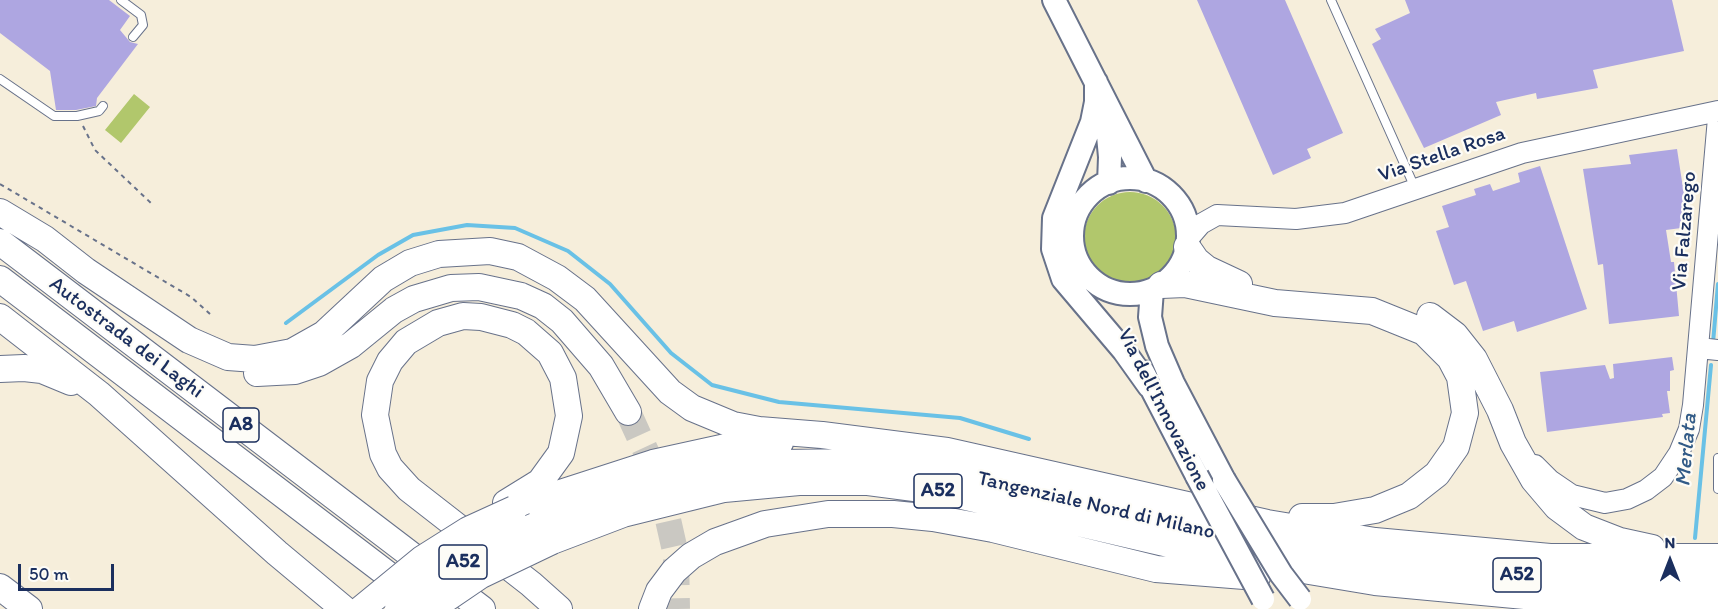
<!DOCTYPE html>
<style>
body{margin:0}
#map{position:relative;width:1718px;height:609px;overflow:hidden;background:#f6eedb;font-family:Itim,sans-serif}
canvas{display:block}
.north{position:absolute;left:1640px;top:531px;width:60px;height:60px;-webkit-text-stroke:4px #fdfcf7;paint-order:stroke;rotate:0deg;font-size:16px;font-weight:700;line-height:24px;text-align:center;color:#1b2f5e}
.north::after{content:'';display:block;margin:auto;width:21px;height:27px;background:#1b2f5e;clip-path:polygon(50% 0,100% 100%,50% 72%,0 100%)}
.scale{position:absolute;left:18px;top:564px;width:96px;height:27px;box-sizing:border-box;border:3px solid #1b2f5e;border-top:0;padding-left:8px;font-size:18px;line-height:21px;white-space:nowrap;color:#1b2f5e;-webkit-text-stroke:4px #fdfcf7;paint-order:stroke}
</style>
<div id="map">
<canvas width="1718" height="609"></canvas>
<div class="north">N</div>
<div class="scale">50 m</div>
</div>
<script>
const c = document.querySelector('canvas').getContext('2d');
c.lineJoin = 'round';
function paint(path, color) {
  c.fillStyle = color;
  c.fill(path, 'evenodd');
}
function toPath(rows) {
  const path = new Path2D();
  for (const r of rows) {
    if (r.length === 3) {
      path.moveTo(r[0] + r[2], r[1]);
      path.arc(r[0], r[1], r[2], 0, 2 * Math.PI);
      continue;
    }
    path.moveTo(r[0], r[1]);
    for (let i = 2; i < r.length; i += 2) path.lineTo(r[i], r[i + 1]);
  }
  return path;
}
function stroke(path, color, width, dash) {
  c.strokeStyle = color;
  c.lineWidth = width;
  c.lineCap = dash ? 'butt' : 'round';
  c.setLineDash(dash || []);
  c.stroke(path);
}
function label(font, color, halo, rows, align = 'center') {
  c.font = font + ' Itim,sans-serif';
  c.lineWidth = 4.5;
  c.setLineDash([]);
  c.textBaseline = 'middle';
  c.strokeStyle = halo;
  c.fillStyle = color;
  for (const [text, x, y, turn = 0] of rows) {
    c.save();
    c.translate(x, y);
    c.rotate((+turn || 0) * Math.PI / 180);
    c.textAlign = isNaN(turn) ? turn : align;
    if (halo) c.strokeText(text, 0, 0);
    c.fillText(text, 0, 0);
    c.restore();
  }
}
paint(toPath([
 [134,94,150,107,121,143,105,130],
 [1130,238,46]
]), '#b1c76c');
stroke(toPath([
 [286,323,378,255,413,235,467,225,515,228,568,251,610,284,671,353,712,385,779,402,960,418,1029,439],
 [1713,343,1718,284],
 [1695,538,1711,365]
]), '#69c1e6', 4);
paint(toPath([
 [0,0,109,0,130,16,120,30,130,42,138,44,97,98,96,106,76,110,56,110,50,71,0,33],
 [1197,0,1285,0,1343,133,1307,149,1311,158,1273,175],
 [1405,0,1672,0,1684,51,1593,70,1598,88,1537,99,1536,93,1496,102,1501,115,1424,148,1372,44,1381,39,1375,29,1410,13],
 [1677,149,1689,227,1666,230,1671,262,1674,262,1679,316,1609,324,1603,264,1598,265,1583,169,1631,164,1629,155],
 [1540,166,1587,309,1517,332,1514,321,1483,331,1466,281,1454,285,1436,231,1449,227,1442,206,1476,195,1474,189,1490,184,1493,191,1520,182,1518,173],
 [1672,357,1674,370,1670,371,1670,391,1667,391,1670,413,1662,414,1663,417,1547,432,1540,372,1605,365,1610,379,1614,378,1613,364]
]), '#aea6e1');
stroke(toPath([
 [628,412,659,480,676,555,677,609]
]), '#cac8c2', 26, [26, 13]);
const lane = toPath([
 [121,0,141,15,143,25,133,37],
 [1331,0,1415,188],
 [0,79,54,116,77,116,99,111,103,106],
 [1718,458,1718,489]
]);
const secondary = toPath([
 [1188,239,1201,224,1217,215,1296,219,1345,213,1522,153,1718,111],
 [1699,348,1718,350],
 [1535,465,1550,480,1572,495,1605,503,1627,499,1646,490,1663,477,1679,453,1689,429,1693,405,1718,118]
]);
const primary = toPath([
 [1054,0,1146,181],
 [1096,82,1096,102,1092,122,1054,218,1053,249,1063,279,1124,351,1149,386],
 [1106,114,1110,157,1109,183],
 [1130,236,58],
 [1152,290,1150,317,1157,346,1173,383,1224,480],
 [1143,372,1197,476]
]);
const highway = toPath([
 [0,212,45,239,86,271,189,340,228,357,255,359,292,352,324,334,383,279,410,263,439,254,490,251,518,257,557,278,585,299,670,392,692,408,733,425,759,430,822,435,947,451,1267,523,1375,541,1550,557,1718,557],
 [0,242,482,609],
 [1187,247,1196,260,1207,269,1239,284],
 [0,279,412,593],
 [1161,285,1185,284,1275,303,1372,311,1424,332,1450,358,1460,377,1465,413,1456,447,1437,474,1409,496,1375,510,1334,517,1302,517],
 [1430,316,1455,335,1474,359,1500,410,1513,443,1534,480,1557,507,1584,527,1620,541,1652,548],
 [0,317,99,394,277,553,344,609],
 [0,369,24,368,42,370,71,382],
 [257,373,295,371,319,363,351,345,394,310,414,299,451,288,479,287,521,296,543,306,562,321,601,366,628,412],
 [506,503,540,482,561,453,569,416,563,378,550,353,526,332,512,325,481,317,463,316,438,323,406,342,390,361,380,381,375,415,383,454,390,468,409,489,531,584,559,609],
 [520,506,653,463,726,447,780,443],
 [535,526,605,498,707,472,783,463,853,462,935,470,1206,531,1374,561,1429,568,1564,578,1718,578],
 [552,541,623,514,724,489,799,482,868,482,945,492,1225,557,1375,582,1535,597,1718,599],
 [0,587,29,609],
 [652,609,659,591,674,571,691,556,715,542,765,524,828,514,893,514,933,518,993,529,1156,569,1257,577]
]);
stroke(lane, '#68728a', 10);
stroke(secondary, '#68728a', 22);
stroke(primary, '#68728a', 26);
stroke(highway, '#68728a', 28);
stroke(toPath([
 [83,126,95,150,152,204],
 [0,184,191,297,210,314]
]), '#68728a', 2, [4.5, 4.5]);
stroke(lane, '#fff', 8);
stroke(secondary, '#fff', 20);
stroke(primary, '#fff', 22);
stroke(highway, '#fff', 26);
const primaryBridge = toPath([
 [1197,476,1263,599],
 [1224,480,1281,574,1300,599]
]);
const highwayBridge = toPath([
 [361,609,422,559,468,530,514,509],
 [398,609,459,564,494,544,535,526],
 [431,609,481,575,552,541]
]);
stroke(primaryBridge, '#68728a', 26, []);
stroke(highwayBridge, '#68728a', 28, []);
stroke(primaryBridge, '#fff', 22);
stroke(highwayBridge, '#fff', 26);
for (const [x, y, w] of [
 [241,425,36],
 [938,491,48],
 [463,562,48],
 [1517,575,48]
]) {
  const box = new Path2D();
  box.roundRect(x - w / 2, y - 17, w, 34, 4.5);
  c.fillStyle = '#fdfcf7';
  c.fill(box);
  stroke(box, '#1b2f5e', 1.5);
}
label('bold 20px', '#1b2f5e', null, [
 ["A8",241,425],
 ["A52",938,491],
 ["A52",463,562],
 ["A52",1517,575]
]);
label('21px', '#1b2f5e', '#fdfcf7', [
 ["Via Stella Rosa",1442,155,-19],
 ["Via Falzarego",1685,231,-85],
 ["Autostrada dei Laghi",126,338,37],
 ["Via dell'Innovazione",1163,410,63],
 ["Tangenziale Nord di Milano",1096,506,13]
]);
label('italic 22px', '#325b87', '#fdfcf7', [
 ["Merlata",1687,450,-85]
]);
</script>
